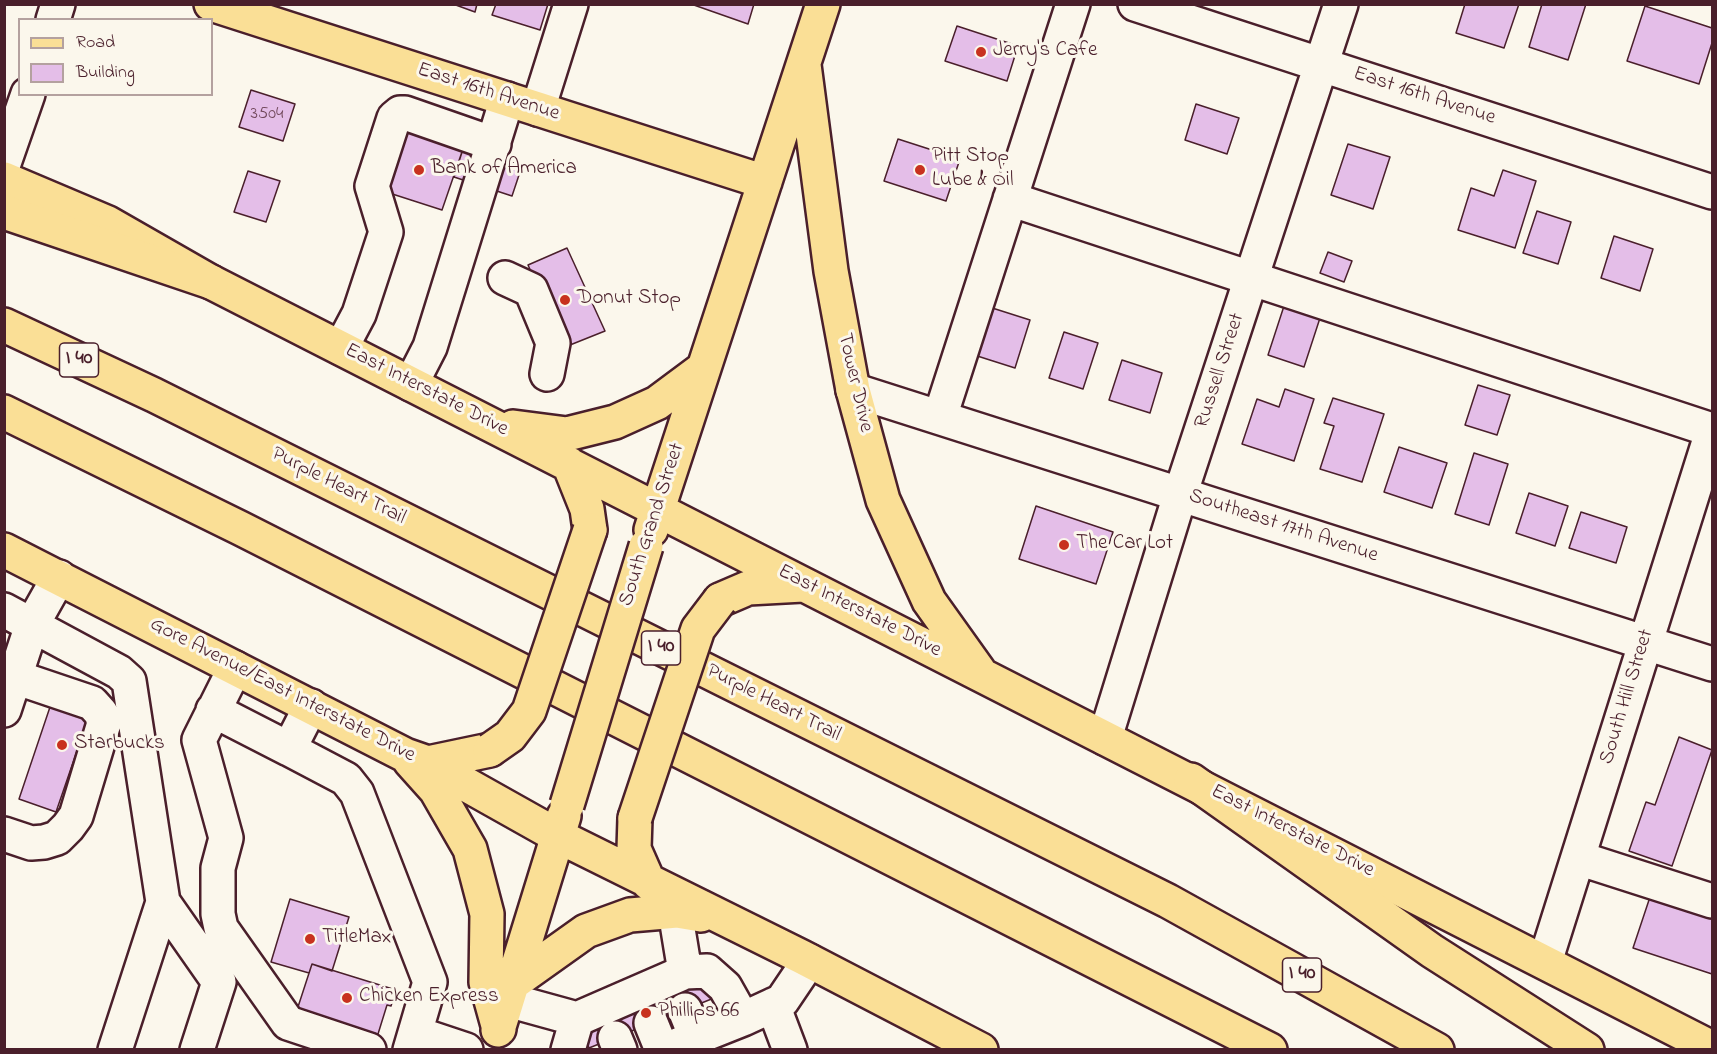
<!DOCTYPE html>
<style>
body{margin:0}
#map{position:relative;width:1717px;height:1054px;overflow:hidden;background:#fbf7ec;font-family:"Indie Flower",sans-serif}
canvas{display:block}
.frame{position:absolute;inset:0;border:6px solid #4a1f2b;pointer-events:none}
.legend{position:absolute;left:18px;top:18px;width:195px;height:78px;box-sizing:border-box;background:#fbf7ec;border:2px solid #b4a19f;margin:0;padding:8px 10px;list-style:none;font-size:18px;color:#4a1f2b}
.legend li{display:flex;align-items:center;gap:12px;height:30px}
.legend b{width:30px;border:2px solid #b4a19f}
</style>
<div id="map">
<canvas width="1717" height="1054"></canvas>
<div class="frame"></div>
<ul class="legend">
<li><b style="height:8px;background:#fadf96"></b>Road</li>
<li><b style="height:16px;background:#e4bee8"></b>Building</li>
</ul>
</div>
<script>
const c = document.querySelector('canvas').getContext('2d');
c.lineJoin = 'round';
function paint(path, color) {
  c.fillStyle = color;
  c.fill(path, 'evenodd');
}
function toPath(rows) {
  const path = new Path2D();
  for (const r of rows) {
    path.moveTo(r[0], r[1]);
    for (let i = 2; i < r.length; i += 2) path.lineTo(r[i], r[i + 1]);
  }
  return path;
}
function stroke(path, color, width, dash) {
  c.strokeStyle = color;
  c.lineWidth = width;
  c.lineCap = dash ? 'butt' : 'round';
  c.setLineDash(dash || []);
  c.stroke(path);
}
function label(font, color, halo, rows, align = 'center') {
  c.font = font + ' "Indie Flower",sans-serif';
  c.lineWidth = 6;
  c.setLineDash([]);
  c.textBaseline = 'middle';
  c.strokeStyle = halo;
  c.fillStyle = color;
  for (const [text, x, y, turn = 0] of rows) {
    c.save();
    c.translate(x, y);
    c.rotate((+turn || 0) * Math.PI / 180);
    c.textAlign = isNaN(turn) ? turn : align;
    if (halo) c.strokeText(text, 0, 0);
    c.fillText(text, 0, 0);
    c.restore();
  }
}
const building = toPath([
 [453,4,477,4,475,12,453,4],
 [496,4,548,4,540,30,492,15,496,4],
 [691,4,754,4,748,24,691,4],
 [1465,4,1519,4,1504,48,1456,33,1465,4],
 [1542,4,1586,4,1568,60,1529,47,1542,4],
 [1645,6,1712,28,1712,43,1699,84,1627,61,1645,6],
 [957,26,1018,46,1007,81,945,61,957,26],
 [251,90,295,104,283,141,239,127,251,90],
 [1196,104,1239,118,1227,154,1185,140,1196,104],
 [404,127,464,146,442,210,383,191,404,127],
 [898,139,960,159,946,201,884,181,898,139],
 [1348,144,1390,157,1373,209,1331,195,1348,144],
 [464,146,522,166,512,196,454,177,464,146],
 [1503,170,1536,181,1515,248,1458,230,1471,188,1494,196,1503,170],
 [248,171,280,181,266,222,234,212,248,171],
 [1537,211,1571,222,1558,264,1523,253,1537,211],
 [1614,236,1653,249,1640,291,1601,278,1614,236],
 [567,248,605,331,565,347,528,265,567,248],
 [1328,252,1352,261,1344,282,1320,273,1328,252],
 [986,306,1030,320,1015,368,971,354,986,306],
 [1284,306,1320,318,1304,367,1268,355,1284,306],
 [1064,332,1098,343,1083,389,1049,378,1064,332],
 [1122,360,1162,373,1150,413,1109,400,1122,360],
 [1478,385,1510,395,1497,435,1465,425,1478,385],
 [1285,389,1314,399,1294,461,1242,444,1257,399,1279,407,1285,389],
 [1333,398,1384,414,1362,482,1320,469,1334,426,1324,423,1333,398],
 [1399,447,1447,463,1432,508,1384,492,1399,447],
 [1474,453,1508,464,1489,525,1455,514,1474,453],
 [1529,493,1568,506,1555,546,1516,533,1529,493],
 [1036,506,1113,532,1096,584,1019,559,1036,506],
 [1581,512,1627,527,1616,563,1569,548,1581,512],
 [50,707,88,719,56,812,19,799,50,707],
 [1679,737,1712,750,1672,866,1629,851,1646,802,1655,805,1679,737],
 [1651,894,1712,914,1712,974,1633,948,1651,894],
 [290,899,349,917,332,971,312,964,309,973,271,962,290,899],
 [312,964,396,990,391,1006,387,1005,378,1034,369,1032,368,1036,296,1013,312,964],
 [705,976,714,998,589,1048,580,1026,705,976]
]);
paint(building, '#e4bee8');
stroke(building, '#4a1f2b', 1.5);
const minor = toPath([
 [1135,4,1712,192],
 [53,20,58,4],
 [538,109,571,4],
 [4,163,28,94],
 [1010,199,1712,430],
 [505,278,531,290,553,343,547,374],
 [341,348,359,314,386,232,372,186,394,118,400,113,405,113,494,144],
 [411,384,430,347,507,99],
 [853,390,1712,664],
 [940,417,1073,4],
 [4,610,119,672,129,681,163,902],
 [235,668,199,740,226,838,218,868,218,914,221,928,288,1023,369,1050],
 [4,710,32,625,59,577],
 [213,710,289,749,311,706],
 [1105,738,1180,495,1341,4],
 [289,749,346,779,357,793,430,982,410,1050],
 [4,834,31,843,44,842,57,838,68,827,76,816,104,723,101,713,92,703,15,677],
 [1578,858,1712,901],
 [1545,962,1712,432],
 [508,1000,577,1019,568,1050],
 [773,1005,790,1050],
 [685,1010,696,1037],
 [577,1019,685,972,675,911],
 [743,1019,782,1001,809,961],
 [651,1023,662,1050],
 [415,1033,466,1050],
 [615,1038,620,1050],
 [115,1050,163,902,219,982,197,1050],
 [665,1050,743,1019,725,987,707,971,685,972]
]);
const major = toPath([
 [211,4,765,182],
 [804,65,831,271,853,390,883,500,929,601,979,671],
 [4,179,108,223,211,282,1712,1048],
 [513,427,567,434,615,422,657,403,704,368],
 [569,464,587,509,590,530],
 [651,530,823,4],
 [4,550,405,755,428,763,558,836,802,957,981,1050],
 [720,600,748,588,803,585],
 [410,761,436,790,470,849,487,914,486,982,499,1029],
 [428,763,490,750],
 [635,818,634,849,649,883],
 [513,983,586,931,630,915,677,911,701,915],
 [498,1030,564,816]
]);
const highway = toPath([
 [4,212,211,282],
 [4,325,154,395,1168,901,1437,1050],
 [4,412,240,528,1270,1050],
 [1191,780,1432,951,1587,1050]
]);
stroke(minor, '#4a1f2b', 38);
stroke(major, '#4a1f2b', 38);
stroke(highway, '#4a1f2b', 38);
stroke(minor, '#fbf7ec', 33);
stroke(major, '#fadf96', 33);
stroke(highway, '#fadf96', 33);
const majorBridge = toPath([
 [490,750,510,736,529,711,590,530],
 [567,805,646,546],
 [635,818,698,629,720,600]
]);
stroke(majorBridge, '#4a1f2b', 38, []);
stroke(majorBridge, '#fadf96', 33);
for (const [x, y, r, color] of [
 [981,52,6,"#c8321e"],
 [419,170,6,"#c8321e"],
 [920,170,6,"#c8321e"],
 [565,300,6,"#c8321e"],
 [1064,545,6,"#c8321e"],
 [62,745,6,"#c8321e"],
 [310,939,6,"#c8321e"],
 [347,998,6,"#c8321e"],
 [646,1013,6,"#c8321e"]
]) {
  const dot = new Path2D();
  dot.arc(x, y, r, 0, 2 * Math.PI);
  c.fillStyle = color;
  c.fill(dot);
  stroke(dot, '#fbf7ec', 2);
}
label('18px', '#70475a', null, [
 ["3504",267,115]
]);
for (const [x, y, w] of [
 [79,360,39],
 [661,648,39],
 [1302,975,39]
]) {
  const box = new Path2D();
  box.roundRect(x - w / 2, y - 17, w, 34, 4.5);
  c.fillStyle = '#fbf7ec';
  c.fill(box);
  stroke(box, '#4a1f2b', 1.5);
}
label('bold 20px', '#4a1f2b', null, [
 ["I 40",79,360],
 ["I 40",661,648],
 ["I 40",1302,975]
]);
label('21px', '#4a1f2b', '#fbf7ec', [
 ["Jerry's Cafe",993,52],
 ["Pitt Stop",932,158],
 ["Lube & Oil",932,182],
 ["Bank of America",431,170],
 ["Donut Stop",577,300],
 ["The Car Lot",1076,545],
 ["Starbucks",74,745],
 ["TitleMax",322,939],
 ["Chicken Express",359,998],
 ["Phillips 66",658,1013]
], 'left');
label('21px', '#4a1f2b', '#fbf7ec', [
 ["East 16th Avenue",488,93,18],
 ["East 16th Avenue",1424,97,18],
 ["Russell Street",1221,371,-72],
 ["Tower Drive",854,383,77],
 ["East Interstate Drive",426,391,27],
 ["Purple Heart Trail",338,487,27],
 ["South Grand Street",653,525,-72],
 ["Southeast 17th Avenue",1283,527,18],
 ["East Interstate Drive",859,612,27],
 ["Gore Avenue/East Interstate Drive",282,691,27],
 ["South Hill Street",1628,697,-73],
 ["Purple Heart Trail",773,704,27],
 ["East Interstate Drive",1292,832,27]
]);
</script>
